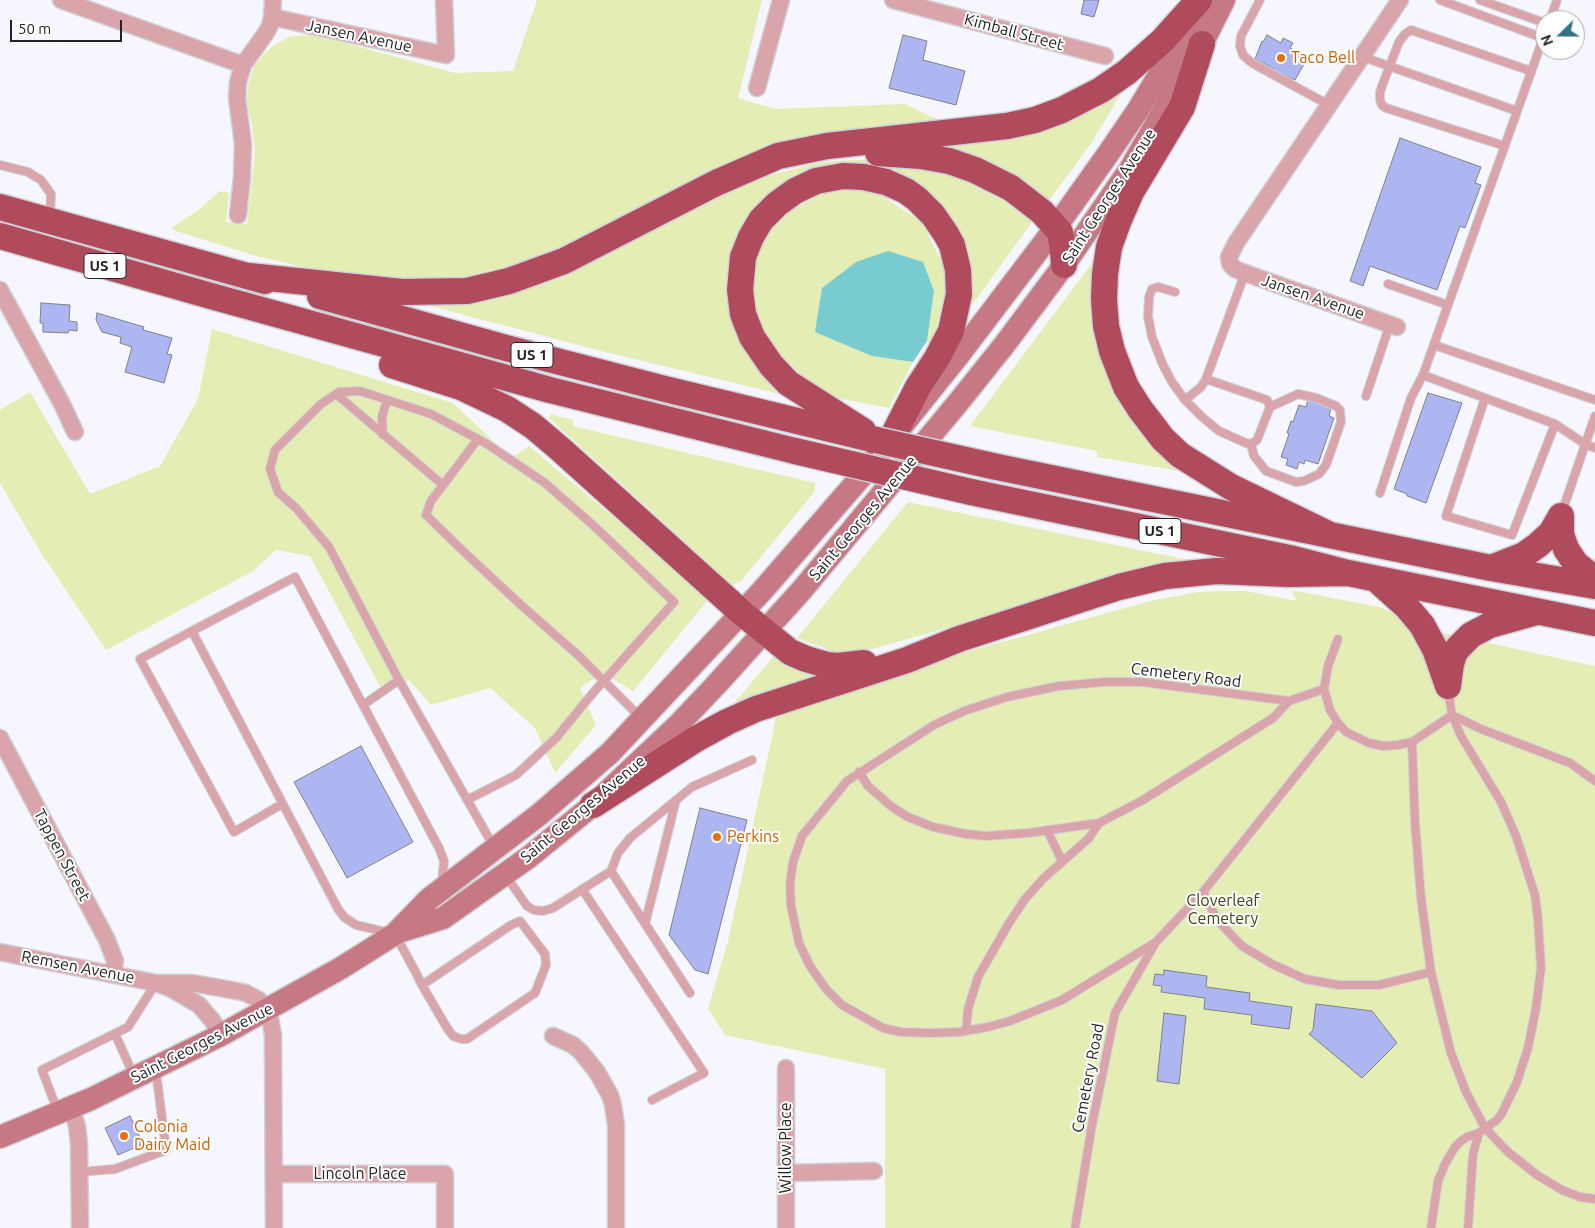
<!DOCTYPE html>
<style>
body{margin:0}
#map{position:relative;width:1595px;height:1228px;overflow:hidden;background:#f6f7fe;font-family:Ubuntu,sans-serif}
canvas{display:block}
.north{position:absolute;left:1535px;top:10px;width:50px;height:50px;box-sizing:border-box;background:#fff;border:1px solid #a7a7a8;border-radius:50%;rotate:248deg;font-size:14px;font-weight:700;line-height:20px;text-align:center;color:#232325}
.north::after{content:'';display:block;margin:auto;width:18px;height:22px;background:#307484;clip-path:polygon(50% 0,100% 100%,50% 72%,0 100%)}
.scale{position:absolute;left:10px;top:20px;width:112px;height:22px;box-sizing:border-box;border:2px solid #232325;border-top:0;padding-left:6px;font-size:15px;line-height:18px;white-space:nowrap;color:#232325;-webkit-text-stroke:4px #fff;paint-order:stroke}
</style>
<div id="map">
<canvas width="1595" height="1228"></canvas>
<div class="north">N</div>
<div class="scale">50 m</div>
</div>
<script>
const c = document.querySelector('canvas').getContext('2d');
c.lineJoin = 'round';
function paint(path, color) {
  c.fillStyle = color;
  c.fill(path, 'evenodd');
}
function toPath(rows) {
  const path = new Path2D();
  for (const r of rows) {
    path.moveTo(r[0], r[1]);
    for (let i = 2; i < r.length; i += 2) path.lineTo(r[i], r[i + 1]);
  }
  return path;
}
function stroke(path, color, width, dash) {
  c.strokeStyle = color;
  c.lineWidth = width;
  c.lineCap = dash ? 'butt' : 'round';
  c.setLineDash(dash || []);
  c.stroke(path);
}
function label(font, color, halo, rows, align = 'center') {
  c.font = font + ' Ubuntu,sans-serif';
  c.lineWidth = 4;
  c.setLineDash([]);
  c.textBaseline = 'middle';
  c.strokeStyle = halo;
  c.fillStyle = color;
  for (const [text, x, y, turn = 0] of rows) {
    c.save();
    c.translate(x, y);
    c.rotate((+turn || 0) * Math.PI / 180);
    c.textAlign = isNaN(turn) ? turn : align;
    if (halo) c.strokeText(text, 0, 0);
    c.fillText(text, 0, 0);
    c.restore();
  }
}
paint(toPath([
 [537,0,762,0,738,98,775,109,905,104,938,120,742,158,532,265,460,284,375,283,259,257,176,231,171,228,197,211,220,191,229,193,226,222,247,224,255,152,252,126,247,102,248,85,254,66,264,54,273,46,289,37,313,34,455,73,513,71],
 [1122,92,1090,145,1048,202,908,146,1050,127],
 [851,160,880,160,968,177,1035,218,972,305,967,304,955,232,840,169,735,255,784,395,601,351,419,303,752,180,821,162],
 [831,188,876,192,922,222,949,277,932,344,927,341,934,291,872,356,913,362,889,408,826,396,819,393,770,352,751,307,754,255,773,221],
 [1096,258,1097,313,1180,468,1179,471,1097,457,1097,451,970,426],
 [212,329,453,403,511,458,529,446,675,569,707,601,633,691,603,673,580,688,596,725,555,773,535,728,490,688,431,705,409,680,384,694,310,556,276,550,253,571,106,650,41,553,0,483,0,410,30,392,90,494,160,466,198,399],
 [551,414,573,420,573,426,815,483,815,491,741,581,732,585,549,418],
 [908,502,1188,560,851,655,835,654,825,648,797,638],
 [1291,590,1379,607,1394,613,1410,626,1595,666,1595,1228,885,1228,885,1069,725,1035,708,1009,728,941,779,704,1150,601,1198,592,1223,591,1246,591,1297,601],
 [773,657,824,677,731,707]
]), '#e3edb4');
paint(toPath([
 [888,251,923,262,934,291,927,341,913,362,872,356,815,332,822,288,856,262]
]), '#78ccd0');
const building = toPath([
 [1084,0,1099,0,1094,17,1081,14,1084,0],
 [903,35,927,41,923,60,965,71,956,105,889,88,903,35],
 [1267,35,1281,43,1283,38,1293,43,1290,48,1308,57,1295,80,1272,70,1273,68,1255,59,1262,41,1263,42,1267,35],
 [1400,138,1481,167,1475,183,1481,185,1465,228,1460,226,1437,290,1370,266,1363,286,1350,281,1400,138],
 [41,303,70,305,69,321,77,322,77,331,69,330,68,333,43,332,43,323,40,323,41,303],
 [97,313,144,327,143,330,172,338,167,354,172,355,164,383,125,372,132,347,120,343,121,337,102,332,96,320,97,313],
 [1428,393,1462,403,1426,503,1407,496,1407,494,1394,489,1428,393],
 [1308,400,1331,408,1329,416,1334,418,1318,464,1305,460,1304,464,1299,462,1297,469,1286,465,1288,459,1281,457,1289,434,1287,433,1291,421,1293,422,1299,405,1306,407,1308,400],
 [361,746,413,842,347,878,294,782,361,746],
 [700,808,747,820,708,974,695,970,669,935,700,808],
 [1164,970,1207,976,1206,987,1250,993,1249,1001,1292,1007,1289,1029,1251,1024,1252,1015,1204,1009,1205,998,1161,992,1162,986,1153,985,1155,974,1164,975,1164,970],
 [1316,1004,1372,1011,1397,1043,1362,1078,1309,1034,1313,1030,1316,1004],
 [1164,1013,1186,1016,1179,1084,1157,1081,1164,1013],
 [130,1116,143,1144,118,1155,105,1128,130,1116]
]);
paint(building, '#adb6f0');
stroke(building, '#808186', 1);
const service = toPath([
 [1260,0,1241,36,1240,46,1243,55,1252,63,1329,105],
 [1440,0,1543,38],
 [1480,0,1545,23],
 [1550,20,1557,0],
 [1363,57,1517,111],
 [1505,146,1386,108,1382,105,1380,100,1380,92,1385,78,1399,42,1405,34,1411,30,1531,71],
 [0,165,28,172,41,180,51,194,50,216],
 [1388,284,1448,305],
 [1175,292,1158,287,1152,289,1149,297,1148,316,1152,337,1163,365,1172,382,1185,400],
 [1434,345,1595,400],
 [1423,375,1555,424,1585,444,1595,448],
 [1206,379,1267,400,1270,407,1257,440,1251,444,1246,443,1219,431,1202,417,1185,400,1201,387,1206,379,1245,273],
 [336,394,443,485],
 [1366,396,1390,324],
 [1485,398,1446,516,1512,535,1555,424],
 [383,435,382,417,387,400],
 [478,439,431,501,426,515,463,551,521,605,579,656,641,718],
 [1251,444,1254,456,1266,471,1296,482,1304,481,1319,474,1326,465,1341,422,1340,410,1336,406,1316,398,1298,394,1270,407],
 [1380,493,1411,398,1423,375,1545,33],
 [1562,512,1595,416],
 [192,631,140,659,234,832,282,804],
 [1338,639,1328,666,1324,689,1330,710,1338,723,1346,732,1369,743,1383,746,1398,745,1412,742,1452,715],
 [399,680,329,547,296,508,278,492,270,469,275,450,321,404,339,392,360,391,431,414,487,444,545,483,594,526,674,602,592,694,556,738,516,775,467,800],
 [363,705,399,680,494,847],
 [1452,715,1481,729,1570,763,1595,781],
 [1412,742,1415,822,1421,898,1431,972,1451,1053,1466,1092,1485,1128,1497,1120,1502,1113,1517,1082,1528,1048,1536,1008,1541,968,1538,920,1535,895,1516,836,1501,802,1461,736,1452,715,1448,689],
 [859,772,868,786,892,807,908,817,933,827,966,834,985,836,1028,833,1099,823,1143,800,1273,718,1289,701],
 [1047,830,1062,861],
 [611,871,618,853,630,838,692,787,752,760],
 [506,876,527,906,534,910,543,911,553,908,611,871,690,993],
 [582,889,704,1073,652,1100],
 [1203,892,1218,921,1242,946,1272,964,1305,979,1339,985,1379,985,1431,972],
 [645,924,676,800],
 [1156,942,1062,1000,1010,1021,988,1027,959,1032,930,1033,901,1032,883,1028,842,1005,826,989,810,966,799,943,791,906,790,884,793,862,802,836,847,781,934,725,964,711,1007,697,1059,686,1104,682,1142,682,1289,701,1324,689],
 [422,985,511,925,520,921,545,954,546,965,535,993,467,1039,461,1039,453,1036,447,1028,422,985,415,971,395,934,356,925,344,917,338,909,192,631,295,577,439,848,444,861,442,883],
 [966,1031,968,1009,978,977,1009,923,1025,899,1044,878,1089,838,1099,823],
 [115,1034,134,1076],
 [58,1112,42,1070,128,1027,156,983],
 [79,1172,115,1169,166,1150,156,1071],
 [1075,1228,1092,1125,1115,1013,1156,942,1203,892,1338,723],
 [1431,1228,1438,1181,1445,1164,1455,1147,1461,1141,1467,1137,1479,1133],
 [1468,1228,1473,1154,1479,1133,1485,1128,1508,1152,1537,1175,1562,1190,1580,1197,1595,1199]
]);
const minor = toPath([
 [61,0,243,65],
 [893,0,1105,56],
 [272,17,446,55,444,0],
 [757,88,781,0],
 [238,215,242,177,243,144,237,98,238,82,243,65,266,33,270,25,272,17,273,0],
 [0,290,62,404,75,432],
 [1397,327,1245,273,1235,269,1230,264,1229,257,1236,243,1400,0],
 [0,738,107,940,115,961,113,974],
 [0,952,156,983,170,988,199,1005,212,1020,221,1035],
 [156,983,192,983,237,991,246,993,259,1000,266,1011,270,1018,273,1035,274,1228],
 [553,1036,573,1045,581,1052,597,1072,610,1095,613,1105,616,1125,616,1228],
 [786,1068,786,1228],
 [71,1107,77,1126,79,1144,80,1228],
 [786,1173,874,1171],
 [274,1174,445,1174,445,1228]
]);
const secondary = toPath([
 [398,932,443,918,529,857,593,805,678,725,715,686,801,591,957,404,1005,344,1064,265,1130,169,1202,44,1224,0],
 [0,1137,91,1099,221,1035,341,968,395,934,429,899,540,814,610,753,762,591,860,478,958,356,1056,227,1108,154,1138,110,1196,14]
]);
const trunk = toPath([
 [1202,44,1182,107,1131,192,1118,222,1109,247,1105,274,1104,299,1106,326,1112,351,1126,387,1140,409,1163,439,1180,455,1231,487,1330,535],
 [878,153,921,156,949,161,975,170,1011,188,1042,212,1060,232,1063,251,1064,265],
 [0,207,265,281],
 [0,236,211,296,550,390,795,451],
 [249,276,402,292,467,291,509,281,564,261,716,183,778,156,827,146,1007,126,1035,120,1062,110,1101,90,1127,72,1162,41,1199,0],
 [320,296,506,348,665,389,876,440],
 [392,365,461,387,507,409,533,426,559,448,742,613,790,652,806,659,827,665,838,666,864,663],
 [863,431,788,383,771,365,752,337,743,314,740,290,743,257,751,237,761,220,777,204,795,191,816,181,843,176,864,177,886,182,906,191,917,199,933,215,946,234,952,245,958,270,959,294,951,331,937,358,918,387,893,436],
 [997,467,1491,568,1595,586],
 [971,492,1294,559,1348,573,1595,623],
 [1561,516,1561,534,1566,549,1576,564,1595,579],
 [1491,568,1524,555,1538,545,1551,533,1561,516],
 [1376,579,1406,606,1422,625,1435,649,1448,686],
 [1448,686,1451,664,1454,654,1458,648,1471,635,1490,625,1533,613],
 [593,805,696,739,727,722,756,709,907,660,959,639,1119,587,1165,576,1217,571,1289,574,1348,573]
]);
stroke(service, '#d0d1d7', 10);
stroke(minor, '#d0d1d7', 19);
stroke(secondary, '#d0d1d7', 25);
stroke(trunk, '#d0d1d7', 29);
stroke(service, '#d9a4aa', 8);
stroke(minor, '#d9a4aa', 16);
stroke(secondary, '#c67984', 22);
stroke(trunk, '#b04b5e', 26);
const trunkBridge = toPath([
 [876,440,997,467],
 [795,451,971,492]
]);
stroke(trunkBridge, '#d0d1d7', 29, []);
stroke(trunkBridge, '#b04b5e', 26);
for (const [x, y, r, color] of [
 [1281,58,5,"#e8710a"],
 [717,837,5,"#e8710a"],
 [124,1136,5,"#e8710a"]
]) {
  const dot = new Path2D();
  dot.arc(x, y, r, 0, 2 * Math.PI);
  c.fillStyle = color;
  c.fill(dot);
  stroke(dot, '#fff', 2);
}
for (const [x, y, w] of [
 [105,266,42],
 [532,355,42],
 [1160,531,42]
]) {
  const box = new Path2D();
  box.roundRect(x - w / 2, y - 12.5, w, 25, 4);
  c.fillStyle = '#fff';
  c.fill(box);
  stroke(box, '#232325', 1);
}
label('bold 15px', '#232325', null, [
 ["US 1",105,266],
 ["US 1",532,355],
 ["US 1",1160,531]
]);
label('16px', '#232325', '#fff', [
 ["Kimball Street",1014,32,15],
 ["Jansen Avenue",359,36,12],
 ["Saint Georges Avenue",1109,196,-57],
 ["Jansen Avenue",1313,297,19],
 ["Saint Georges Avenue",863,518,-50],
 ["Cemetery Road",1186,675,7],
 ["Saint Georges Avenue",583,809,-40],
 ["Tappen Street",62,855,62],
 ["Remsen Avenue",78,967,11],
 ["Saint Georges Avenue",202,1043,-27],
 ["Cemetery Road",1088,1078,-79],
 ["Willow Place",786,1148,-90],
 ["Lincoln Place",360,1174]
]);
label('16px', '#c56008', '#fff', [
 ["Taco Bell",1291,58],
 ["Perkins",727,837],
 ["Colonia",134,1127],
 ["Dairy Maid",134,1145]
], 'left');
label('16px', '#3d4315', '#fff', [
 ["Cloverleaf",1223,901],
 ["Cemetery",1223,919]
]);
</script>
